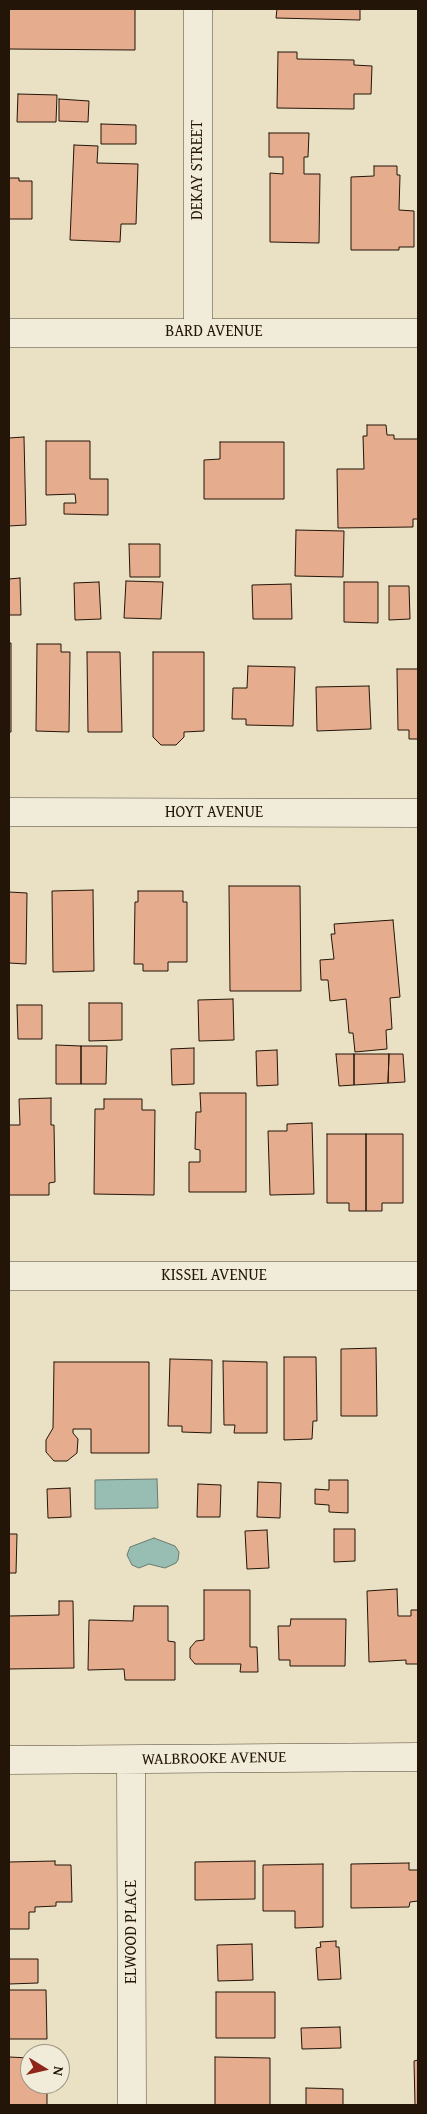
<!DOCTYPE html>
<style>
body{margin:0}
#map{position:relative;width:427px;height:2114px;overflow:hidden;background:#eae0c4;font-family:"Gentium Book Plus",serif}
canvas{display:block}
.frame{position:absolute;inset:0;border:10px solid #231508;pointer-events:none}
.north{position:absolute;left:20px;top:2044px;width:50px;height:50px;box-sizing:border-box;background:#f1ebd9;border:1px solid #9f9585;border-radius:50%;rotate:99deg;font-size:14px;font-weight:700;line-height:20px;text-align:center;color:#231508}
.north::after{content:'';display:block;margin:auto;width:18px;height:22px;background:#8f2418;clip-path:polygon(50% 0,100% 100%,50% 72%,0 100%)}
</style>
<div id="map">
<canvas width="427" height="2114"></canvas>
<div class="frame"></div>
<div class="north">N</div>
</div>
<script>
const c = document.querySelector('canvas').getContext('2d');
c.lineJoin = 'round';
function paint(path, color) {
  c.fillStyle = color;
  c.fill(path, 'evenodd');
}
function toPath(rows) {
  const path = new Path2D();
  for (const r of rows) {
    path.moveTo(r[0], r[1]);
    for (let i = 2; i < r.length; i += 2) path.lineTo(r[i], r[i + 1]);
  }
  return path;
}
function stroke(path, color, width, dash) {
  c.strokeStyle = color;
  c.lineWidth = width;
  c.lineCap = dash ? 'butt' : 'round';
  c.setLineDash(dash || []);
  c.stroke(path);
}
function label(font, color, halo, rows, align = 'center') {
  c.font = font + ' "Gentium Book Plus",serif';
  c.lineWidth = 4.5;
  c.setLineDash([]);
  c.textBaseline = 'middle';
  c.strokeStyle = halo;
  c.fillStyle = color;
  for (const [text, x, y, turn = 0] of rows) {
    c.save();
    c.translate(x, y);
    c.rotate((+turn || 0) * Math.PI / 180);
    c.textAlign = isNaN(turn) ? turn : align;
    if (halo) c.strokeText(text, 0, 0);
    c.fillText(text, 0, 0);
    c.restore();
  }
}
const water = toPath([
 [157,1479,158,1508,95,1509,95,1480,157,1479],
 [154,1538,175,1546,179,1552,178,1560,176,1563,165,1568,149,1564,139,1568,132,1565,127,1555,130,1547,154,1538]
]);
paint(water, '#98bdb2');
stroke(water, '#697a6e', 1);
const building = toPath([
 [9,9,135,9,135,50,9,49,9,9],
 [277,9,360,9,360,20,276,18,277,9],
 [278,52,297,52,297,59,354,60,354,65,372,66,371,94,354,94,354,109,277,108,278,52],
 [18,94,57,95,56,122,17,122,18,94],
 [59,99,89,101,88,122,59,121,59,99],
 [101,124,136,125,136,144,101,144,101,124],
 [269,133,309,133,308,157,304,157,304,174,320,174,319,243,270,242,270,173,283,174,283,157,269,157,269,133],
 [74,145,98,146,97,163,138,164,136,224,121,224,120,242,70,240,74,145],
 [374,166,397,166,397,175,400,175,399,210,414,211,414,247,399,247,399,250,351,250,351,177,374,176,374,166],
 [9,178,19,178,19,181,32,181,32,219,9,219,9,178],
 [367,425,386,425,387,435,394,435,394,439,418,439,418,519,413,519,413,527,338,528,337,469,364,469,363,436,367,436,367,425],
 [24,437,26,525,9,526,9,438,24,437],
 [46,441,90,441,90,479,108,479,108,515,64,514,64,503,76,503,75,494,46,495,46,441],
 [220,442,284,442,284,499,204,499,204,460,220,459,220,442],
 [296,530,344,531,343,577,295,576,296,530],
 [129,544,160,544,160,577,130,577,129,544],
 [20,578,21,615,9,615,9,579,20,578],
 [126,581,163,582,161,619,124,618,126,581],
 [99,582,101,619,75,620,74,583,99,582],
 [344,582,378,582,378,623,344,622,344,582],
 [291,584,292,619,253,619,252,585,291,584],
 [389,586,409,586,410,619,389,620,389,586],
 [9,643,11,643,11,732,9,732,9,643],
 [37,644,61,644,61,652,70,652,69,732,36,731,37,644],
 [87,652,120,652,122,732,88,732,87,652],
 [153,652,204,652,204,731,184,732,184,737,176,745,161,745,153,737,153,652],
 [248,666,295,667,293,726,246,725,246,719,232,719,233,688,247,688,248,666],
 [397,669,418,669,418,739,409,739,409,730,398,730,397,669],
 [369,686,371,729,317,731,316,687,369,686],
 [229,886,300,886,301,991,230,991,229,886],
 [93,890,94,971,53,972,52,891,93,890],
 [138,891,183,891,183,902,187,902,187,962,168,962,168,971,143,971,143,964,134,964,135,902,138,902,138,891],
 [9,892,27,893,26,964,9,963,9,892],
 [393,920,400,997,390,998,392,1029,386,1030,387,1049,355,1052,353,1033,349,1033,346,999,330,1001,328,980,321,980,320,960,334,959,331,934,335,934,334,924,393,920],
 [233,999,234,1040,199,1041,198,1000,233,999],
 [89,1003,122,1003,122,1040,89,1041,89,1003],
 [17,1005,42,1005,42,1039,18,1039,17,1005],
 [56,1045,81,1046,81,1084,56,1084,56,1045],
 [81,1046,107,1046,106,1084,81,1084,81,1046],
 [194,1048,194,1084,172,1085,171,1049,194,1048],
 [277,1050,278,1085,257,1086,256,1051,277,1050],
 [336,1054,354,1054,354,1085,339,1086,336,1054],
 [354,1054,389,1054,388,1083,354,1085,354,1054],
 [389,1054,403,1054,405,1082,388,1083,389,1054],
 [200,1093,246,1093,246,1192,189,1192,189,1162,200,1162,200,1150,195,1149,196,1112,201,1112,200,1093],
 [51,1098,51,1125,54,1125,55,1182,49,1183,49,1195,9,1195,9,1125,20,1125,19,1099,51,1098],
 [104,1099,142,1099,142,1110,155,1110,154,1195,94,1194,95,1109,104,1109,104,1099],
 [312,1123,314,1194,270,1195,268,1131,287,1131,287,1124,312,1123],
 [327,1134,366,1134,366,1211,349,1211,349,1203,327,1203,327,1134],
 [366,1134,403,1134,403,1203,382,1203,382,1211,366,1211,366,1134],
 [376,1348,377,1416,341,1416,341,1349,376,1348],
 [284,1357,316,1357,317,1421,313,1421,312,1439,284,1440,284,1357],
 [170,1359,212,1360,211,1433,182,1432,182,1426,168,1426,170,1359],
 [223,1361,267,1362,267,1433,234,1433,235,1425,224,1425,223,1361],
 [54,1362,149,1362,149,1453,91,1453,91,1429,73,1429,73,1433,78,1439,77,1453,67,1461,54,1461,46,1452,46,1440,53,1428,54,1362],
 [329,1480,348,1480,348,1513,329,1512,329,1505,315,1504,315,1489,329,1490,329,1480],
 [258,1482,281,1483,280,1518,257,1517,258,1482],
 [198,1484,221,1485,220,1517,197,1517,198,1484],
 [70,1488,71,1517,48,1518,47,1489,70,1488],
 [334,1529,355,1529,355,1561,334,1562,334,1529],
 [267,1530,269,1568,247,1569,245,1531,267,1530],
 [9,1534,17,1534,16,1573,9,1573,9,1534],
 [397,1589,398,1616,411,1616,411,1610,418,1610,418,1664,406,1664,406,1660,369,1662,367,1591,397,1589],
 [204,1590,250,1590,250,1647,257,1647,258,1672,240,1672,241,1664,195,1664,190,1658,190,1648,196,1641,204,1640,204,1590],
 [59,1601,73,1601,74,1668,9,1669,9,1616,59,1615,59,1601],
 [134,1606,168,1606,168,1641,175,1642,175,1680,125,1680,124,1669,88,1670,89,1620,133,1621,134,1606],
 [291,1619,346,1619,345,1666,290,1666,290,1660,279,1660,278,1626,290,1626,291,1619],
 [55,1861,55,1865,71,1865,72,1902,56,1902,56,1906,35,1907,35,1912,29,1912,29,1929,9,1929,9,1862,55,1861],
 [255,1861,255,1899,195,1900,195,1862,255,1861],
 [409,1863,409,1870,418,1870,418,1901,410,1902,409,1907,351,1908,351,1864,409,1863],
 [323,1864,323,1927,295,1928,295,1911,263,1911,263,1865,323,1864],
 [336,1941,336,1947,339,1947,341,1979,318,1980,316,1948,321,1947,320,1942,336,1941],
 [252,1944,253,1980,218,1981,217,1945,252,1944],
 [9,1959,38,1959,38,1983,9,1984,9,1959],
 [9,1990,46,1990,47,2039,9,2039,9,1990],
 [216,1992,275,1992,275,2038,216,2038,216,1992],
 [340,2027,341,2048,302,2049,301,2028,340,2027],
 [9,2057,30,2058,30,2084,47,2084,47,2105,9,2105,9,2057],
 [215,2057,270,2058,270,2105,215,2105,215,2057],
 [418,2060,418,2105,415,2105,414,2061,418,2060],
 [306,2088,343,2089,343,2105,306,2105,306,2088]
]);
paint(building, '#e5ac8d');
stroke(building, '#231508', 1);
const minor = toPath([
 [198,9,198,332],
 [9,812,418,813],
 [9,1276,418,1276],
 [9,1760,418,1757],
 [131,1760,132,2105]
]);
const tertiary = toPath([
 [9,333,418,333]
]);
stroke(minor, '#554837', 29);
stroke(tertiary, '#554837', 29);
stroke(minor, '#f1ebd9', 28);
stroke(tertiary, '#f1ebd9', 28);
label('16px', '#231508', '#f1ebd9', [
 ["DEKAY STREET",198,170,-90],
 ["BARD AVENUE",214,332],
 ["HOYT AVENUE",214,813],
 ["KISSEL AVENUE",214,1276],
 ["WALBROOKE AVENUE",214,1759,-1],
 ["ELWOOD PLACE",132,1932,-90]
]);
</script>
